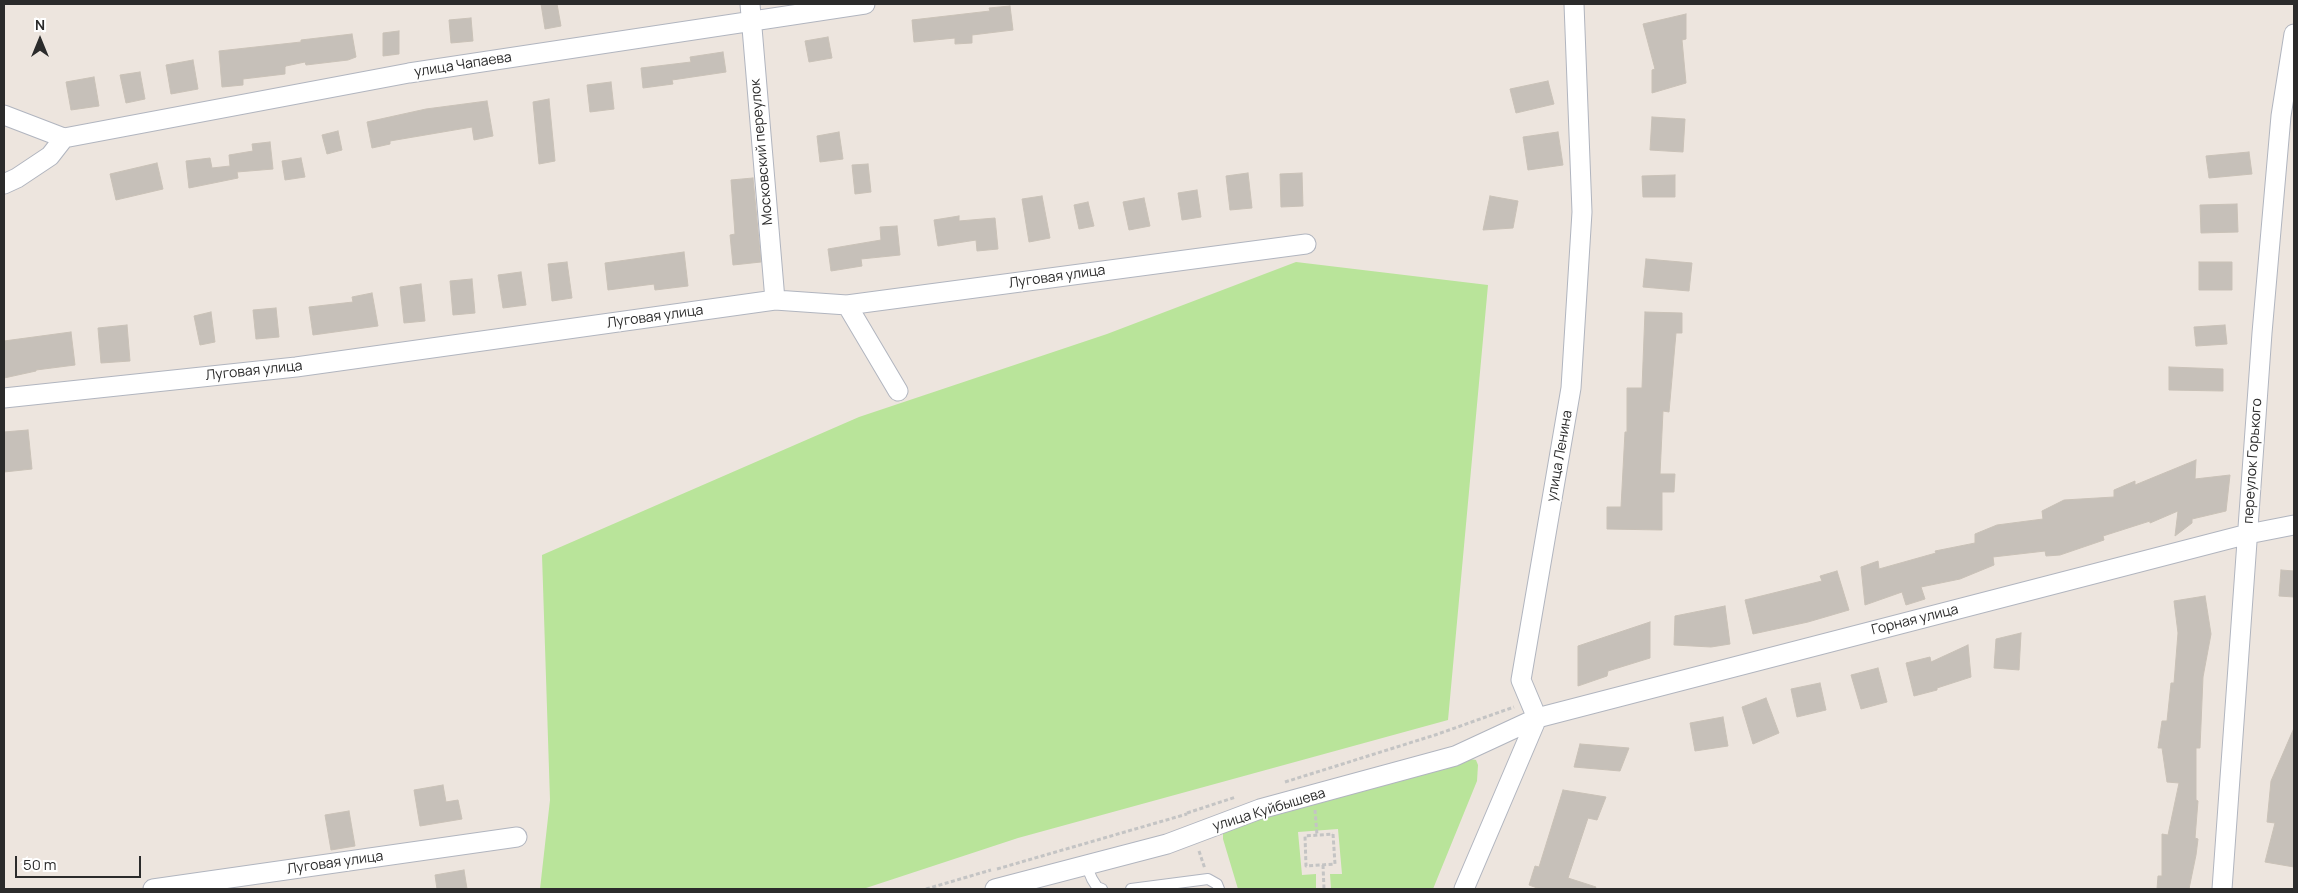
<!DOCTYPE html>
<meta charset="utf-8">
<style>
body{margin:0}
#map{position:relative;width:2298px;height:893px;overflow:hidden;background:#ede5de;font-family:Manrope,sans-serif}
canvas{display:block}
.frame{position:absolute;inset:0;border:5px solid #2b2b2b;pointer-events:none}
.north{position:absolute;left:15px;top:15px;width:50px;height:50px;-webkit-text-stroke:4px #fff;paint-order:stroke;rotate:0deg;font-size:14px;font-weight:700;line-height:20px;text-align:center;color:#2b2b2b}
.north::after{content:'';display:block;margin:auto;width:18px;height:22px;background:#2b2b2b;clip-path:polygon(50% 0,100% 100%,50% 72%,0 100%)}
.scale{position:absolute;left:15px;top:856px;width:126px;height:22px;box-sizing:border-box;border:2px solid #2b2b2b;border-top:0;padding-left:6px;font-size:15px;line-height:18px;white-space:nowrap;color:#2b2b2b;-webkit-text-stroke:4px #fff;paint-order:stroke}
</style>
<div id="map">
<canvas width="2298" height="893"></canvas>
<div class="frame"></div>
<div class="north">N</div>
<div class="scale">50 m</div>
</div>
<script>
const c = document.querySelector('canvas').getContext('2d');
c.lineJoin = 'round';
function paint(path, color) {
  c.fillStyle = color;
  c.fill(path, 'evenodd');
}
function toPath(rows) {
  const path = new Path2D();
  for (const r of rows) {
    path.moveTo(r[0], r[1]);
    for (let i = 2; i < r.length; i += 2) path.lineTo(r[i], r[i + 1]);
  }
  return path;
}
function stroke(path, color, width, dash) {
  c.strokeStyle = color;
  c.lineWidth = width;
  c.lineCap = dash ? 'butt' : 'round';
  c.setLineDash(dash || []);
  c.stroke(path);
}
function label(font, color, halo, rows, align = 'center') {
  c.font = font + ' Manrope,sans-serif';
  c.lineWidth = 4;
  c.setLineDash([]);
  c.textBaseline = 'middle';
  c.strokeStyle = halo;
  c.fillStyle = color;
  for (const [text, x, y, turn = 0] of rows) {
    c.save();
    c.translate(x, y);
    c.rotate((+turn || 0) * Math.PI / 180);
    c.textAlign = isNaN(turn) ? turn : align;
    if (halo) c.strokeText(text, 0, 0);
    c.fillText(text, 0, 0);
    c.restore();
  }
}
paint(toPath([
 [1296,262,1488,285,1448,720,1018,838,863,889,540,889,550,800,542,555,859,417,1107,334],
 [1470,759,1476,760,1478,765,1477,781,1433,889,1331,889,1330,874,1342,874,1338,829,1298,832,1302,875,1316,874,1316,889,1238,889,1223,839,1223,832,1227,828]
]), '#b9e49a');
const building = toPath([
 [541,4,557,4,561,26,545,29,541,4],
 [1010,6,1013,30,972,35,972,43,955,44,955,38,914,42,912,20,990,11,989,8,1010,6],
 [1686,14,1686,39,1682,40,1686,83,1652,93,1652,70,1655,69,1643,24,1686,14],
 [471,18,473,41,451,43,449,20,471,18],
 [399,31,399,54,383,56,383,33,399,31],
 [352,34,356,57,348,60,306,65,305,62,286,66,285,67,285,74,243,79,243,85,222,87,219,51,301,42,301,40,352,34],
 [828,37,832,58,809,62,805,41,828,37],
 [723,52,726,72,672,80,673,84,643,88,641,68,691,62,690,57,723,52],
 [193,60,198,89,171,94,166,65,193,60],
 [140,72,145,99,126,103,120,75,140,72],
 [94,77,99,106,71,110,66,82,94,77],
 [1548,81,1554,104,1516,113,1510,89,1548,81],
 [611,82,614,109,590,112,587,85,611,82],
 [549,99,555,161,539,164,533,102,549,99],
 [487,101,493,136,474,140,472,127,390,141,390,144,372,148,367,122,426,109,487,101],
 [1652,117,1685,119,1683,152,1650,150,1652,117],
 [338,131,342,150,327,154,322,135,338,131],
 [839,132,843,159,820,162,817,136,839,132],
 [1558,132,1563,165,1528,170,1523,137,1558,132],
 [270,142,273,169,237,172,238,178,189,188,186,161,210,158,212,168,230,166,229,155,253,151,252,144,270,142],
 [2249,152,2252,174,2209,178,2206,156,2249,152],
 [301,158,305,177,285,180,282,161,301,158],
 [157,163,163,189,116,200,110,174,157,163],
 [868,164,871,192,855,194,852,165,868,164],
 [1248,173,1252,208,1230,210,1226,176,1248,173],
 [1302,173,1303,206,1281,207,1280,174,1302,173],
 [1675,175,1675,197,1643,197,1642,176,1675,175],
 [753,178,761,262,733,265,730,235,735,234,731,180,753,178],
 [1197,190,1201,217,1182,220,1178,193,1197,190],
 [1042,196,1050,238,1029,242,1022,199,1042,196],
 [1490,196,1518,201,1513,228,1483,230,1490,196],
 [1144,198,1150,226,1129,230,1123,202,1144,198],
 [1088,202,1094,226,1079,229,1074,205,1088,202],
 [2237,204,2238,232,2201,233,2200,205,2237,204],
 [959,216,959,221,995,218,998,249,977,251,976,240,938,246,934,220,959,216],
 [897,226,900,255,861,259,862,266,831,271,828,249,881,240,880,227,897,226],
 [684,252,688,286,655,290,654,284,608,290,605,263,684,252],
 [1646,259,1692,263,1689,291,1643,287,1646,259],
 [567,262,572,298,552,301,548,264,567,262],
 [2199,262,2232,262,2232,290,2199,290,2199,262],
 [521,272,526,305,503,308,498,275,521,272],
 [472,279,475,313,453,315,450,281,472,279],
 [421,284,425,321,404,323,400,287,421,284],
 [372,293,378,326,313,335,309,307,353,302,352,297,372,293],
 [276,308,279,337,256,339,253,310,276,308],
 [211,312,215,342,200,345,194,316,211,312],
 [1645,312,1682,313,1682,333,1676,333,1669,412,1663,411,1660,474,1675,474,1674,492,1662,492,1662,530,1607,529,1607,507,1621,507,1625,432,1627,432,1627,388,1642,388,1645,312],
 [127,325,130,361,101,363,98,328,127,325],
 [2225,325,2227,344,2196,346,2194,327,2225,325],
 [71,332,75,365,36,370,36,371,4,378,4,341,71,332],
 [2169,367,2223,369,2223,391,2169,390,2169,367],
 [28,430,32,469,4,472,4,432,28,430],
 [2196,460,2195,479,2230,475,2226,511,2192,519,2192,523,2175,536,2178,511,2150,523,2150,521,2103,536,2104,540,2060,555,2046,556,2045,551,1993,557,1994,565,1960,579,1921,587,1925,599,1906,605,1902,592,1865,605,1861,567,1878,561,1879,569,1936,553,1935,551,1975,543,1975,534,1997,525,2043,519,2042,511,2064,500,2114,497,2114,490,2135,481,2135,485,2196,460],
 [2281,570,2294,571,2294,597,2279,596,2281,570],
 [1837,571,1849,610,1808,622,1753,634,1745,600,1822,581,1820,576,1837,571],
 [2205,596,2211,634,2203,677,2200,748,2196,748,2196,800,2198,801,2195,838,2198,839,2196,855,2189,889,2157,889,2158,876,2162,876,2162,834,2168,835,2179,783,2167,782,2162,748,2158,748,2162,721,2167,721,2171,683,2174,683,2178,633,2174,601,2205,596],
 [1725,606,1730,644,1711,647,1674,645,1675,616,1725,606],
 [1650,622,1650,658,1608,671,1607,676,1578,686,1578,646,1650,622],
 [2021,633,2019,670,1994,668,1996,639,2021,633],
 [1968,645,1971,677,1937,688,1937,690,1914,696,1906,663,1930,657,1931,662,1968,645],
 [1878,668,1887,702,1861,709,1851,675,1878,668],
 [1820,683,1826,710,1797,717,1791,689,1820,683],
 [1766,698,1779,733,1753,744,1742,707,1766,698],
 [1723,717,1728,746,1695,751,1690,723,1723,717],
 [2294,728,2294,867,2265,862,2275,823,2267,822,2271,781,2294,728],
 [1580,744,1629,748,1620,771,1574,767,1580,744],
 [443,785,446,802,458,800,462,819,420,826,414,790,443,785],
 [1563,790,1606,797,1597,820,1588,818,1568,878,1596,887,1595,889,1540,889,1529,885,1535,866,1539,867,1563,790],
 [349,811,355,846,331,850,325,815,349,811],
 [464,870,467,889,437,889,435,875,464,870]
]);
paint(building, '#c6c0b9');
stroke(building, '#c9c1b7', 1);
const service = toPath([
 [1086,865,1092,879,1097,887,1102,889],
 [1131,889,1208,879,1217,884,1219,889]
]);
const minor = toPath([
 [750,4,775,300],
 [4,115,64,138,409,73,865,4],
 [4,184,17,178,50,156,64,138],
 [847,305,898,391],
 [4,398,296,367,775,300,847,305,1306,244],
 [153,889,517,837],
 [995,889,1167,844,1260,809,1455,756,1537,718,2248,534,2294,525],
 [1464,889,1537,718,1521,680,1571,388,1582,212,1574,4],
 [2222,889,2262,333,2281,116,2294,34]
]);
stroke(service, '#b1b5bf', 12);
stroke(minor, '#b1b5bf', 21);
stroke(toPath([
 [1285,782,1435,735,1514,707],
 [1315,810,1317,835],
 [1187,813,1236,797],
 [1333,834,1335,864,1306,866,1305,836,1333,834],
 [1199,851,1205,869],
 [1323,865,1324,889],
 [997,869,1187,814],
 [926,889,991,870]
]), '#c4c4c4', 3, [4, 2.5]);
stroke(service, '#fff', 10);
stroke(minor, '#fff', 19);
label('14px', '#2b2b2b', '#fff', [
 ["улица Чапаева",463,65,-9],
 ["Московский переулок",762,152,-95],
 ["Луговая улица",1057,277,-8],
 ["Луговая улица",655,317,-8],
 ["Луговая улица",254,371,-6],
 ["улица Ленина",1560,456,-80],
 ["переулок Горького",2253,461,-86],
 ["Горная улица",1915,620,-14],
 ["улица Куйбышева",1269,810,-17],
 ["Луговая улица",335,863,-8]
]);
</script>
